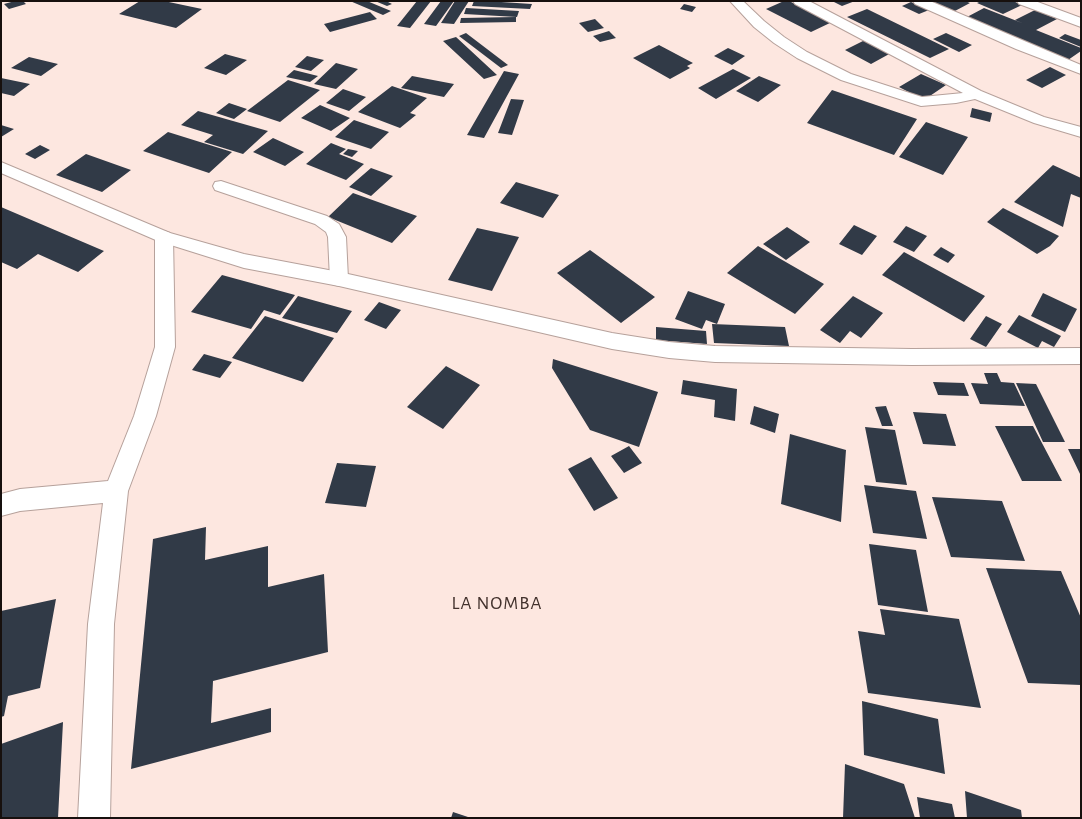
<!DOCTYPE html>
<style>
body{margin:0}
#map{position:relative;width:1082px;height:819px;overflow:hidden;background:#fde7e0;font-family:"Alegreya Sans",sans-serif}
canvas{display:block}
.frame{position:absolute;inset:0;border:2px solid #17100e;pointer-events:none}
</style>
<div id="map">
<canvas width="1082" height="819"></canvas>
<div class="frame"></div>
</div>
<script>
const c = document.querySelector('canvas').getContext('2d');
c.lineJoin = 'round';
function paint(path, color) {
  c.fillStyle = color;
  c.fill(path, 'evenodd');
}
function toPath(rows) {
  const path = new Path2D();
  for (const r of rows) {
    path.moveTo(r[0], r[1]);
    for (let i = 2; i < r.length; i += 2) path.lineTo(r[i], r[i + 1]);
  }
  return path;
}
function stroke(path, color, width, dash) {
  c.strokeStyle = color;
  c.lineWidth = width;
  c.lineCap = dash ? 'butt' : 'round';
  c.setLineDash(dash || []);
  c.stroke(path);
}
function label(font, color, halo, rows, align = 'center') {
  c.font = font + ' "Alegreya Sans",sans-serif';
  c.lineWidth = 4;
  c.setLineDash([]);
  c.textBaseline = 'middle';
  c.strokeStyle = halo;
  c.fillStyle = color;
  for (const [text, x, y, turn = 0] of rows) {
    c.save();
    c.translate(x, y);
    c.rotate((+turn || 0) * Math.PI / 180);
    c.textAlign = isNaN(turn) ? turn : align;
    if (halo) c.strokeText(text, 0, 0);
    c.fillText(text, 0, 0);
    c.restore();
  }
}
paint(toPath([
 [15,1,23,1,26,4,9,9,4,4],
 [140,1,164,1,202,9,176,28,119,14],
 [350,1,367,1,391,11,383,15],
 [375,1,386,1,392,4,387,6],
 [417,1,431,1,410,28,397,26],
 [441,1,454,1,436,26,424,24],
 [455,1,469,1,454,24,441,23],
 [474,1,486,1,532,4,530,9,472,6],
 [784,1,789,1,832,22,811,32,766,9],
 [832,1,855,1,842,6],
 [929,1,965,1,970,3,953,12],
 [981,1,1013,1,1022,5,1003,14,977,3],
 [911,2,929,10,919,14,902,6],
 [684,4,696,7,692,12,680,9],
 [466,8,519,11,517,17,464,14],
 [984,8,1022,23,1015,20,1035,10,1057,19,1036,30,1081,48,1081,51,1068,60,967,17],
 [867,9,949,49,930,58,847,17],
 [370,12,377,19,330,32,324,24],
 [516,17,516,22,460,23,461,18],
 [595,19,604,28,588,32,579,23],
 [609,31,616,38,600,42,593,36],
 [466,33,508,65,501,68,459,36],
 [946,33,972,45,959,52,933,39],
 [1065,34,1081,40,1081,47,1059,38],
 [456,37,497,75,484,79,443,41],
 [865,40,891,53,871,64,845,50],
 [659,45,693,63,687,66,690,68,670,79,633,58],
 [728,48,745,56,732,65,714,56],
 [225,54,247,60,226,75,204,68],
 [307,56,324,60,311,71,295,67],
 [29,57,58,64,41,76,11,68],
 [336,63,358,69,336,89,314,84],
 [1050,67,1066,75,1042,88,1026,80],
 [733,69,751,78,716,99,698,88],
 [294,70,318,76,310,82,286,77],
 [504,71,519,74,484,138,467,135],
 [921,74,946,85,924,100,899,87],
 [412,76,454,84,444,97,401,88],
 [759,76,781,85,758,102,736,91],
 [1,78,30,84,14,96,1,93],
 [288,80,320,90,280,122,247,111],
 [392,86,427,98,410,113,416,115,400,128,358,112],
 [343,89,366,97,349,111,326,103],
 [832,90,917,119,894,155,807,123],
 [511,99,524,100,512,135,498,133],
 [229,103,247,109,234,119,216,113],
 [320,105,350,118,331,131,301,118],
 [972,108,992,113,990,122,970,117],
 [198,111,268,131,243,154,204,142,213,135,181,125],
 [354,120,389,132,371,149,335,137],
 [926,122,968,137,943,175,899,157],
 [1,125,14,129,1,137],
 [168,132,232,152,209,173,143,151],
 [273,138,304,152,285,166,253,152],
 [331,143,346,149,339,154,364,164,346,180,306,164],
 [40,145,50,150,35,159,25,154],
 [348,149,358,151,352,157,343,154],
 [86,154,131,170,102,192,56,175],
 [1053,165,1081,178,1081,198,1071,194,1063,227,1014,202],
 [371,168,393,176,371,196,349,187],
 [516,182,559,195,543,218,500,203],
 [353,193,417,216,392,243,328,217],
 [1,207,104,251,78,272,38,254,17,269,1,262],
 [1003,208,1059,236,1050,246,1037,254,987,222],
 [854,225,877,236,862,255,839,244],
 [906,226,927,236,914,252,893,242],
 [787,227,810,242,786,260,763,244],
 [477,228,519,237,492,291,448,280],
 [758,246,824,284,795,314,727,273],
 [941,247,955,255,948,263,933,255],
 [590,250,655,297,621,323,557,273],
 [904,252,985,296,964,322,882,275],
 [222,275,295,295,280,315,264,310,251,329,191,312],
 [688,291,725,304,717,324,706,320,702,329,675,319],
 [1043,293,1077,309,1065,332,1031,316],
 [298,296,352,311,337,333,282,318],
 [853,296,883,313,861,338,850,331,840,343,820,330],
 [379,302,401,310,386,329,364,320],
 [1019,315,1061,336,1054,347,1042,341,1038,348,1007,332],
 [265,316,334,338,303,382,232,358],
 [986,316,1002,324,986,347,970,339],
 [712,324,785,327,789,346,714,343],
 [656,327,706,331,707,344,656,340],
 [204,354,232,362,220,378,192,370],
 [553,359,658,392,639,447,590,430,552,368],
 [446,366,480,385,443,429,407,407],
 [984,373,997,373,1001,382,1014,383,1025,406,980,404,971,383,988,384],
 [683,380,737,389,735,421,714,417,715,400,681,394],
 [933,382,964,383,969,396,938,395],
 [1016,383,1036,384,1065,442,1043,442],
 [754,406,779,414,775,433,750,424],
 [886,406,893,426,882,426,875,407],
 [913,412,946,414,956,446,923,444],
 [995,426,1033,426,1062,481,1022,481],
 [865,427,895,430,907,485,876,482],
 [790,434,846,450,841,522,781,504],
 [629,446,642,463,624,473,611,456],
 [1068,449,1081,449,1081,476],
 [591,457,618,498,594,511,568,469],
 [337,463,376,466,366,507,325,503],
 [864,485,916,491,927,539,873,533],
 [932,497,1002,501,1025,561,951,557],
 [206,527,205,560,268,546,268,587,324,574,328,652,213,681,211,723,271,708,271,732,131,769,153,539],
 [869,544,916,550,928,612,878,605],
 [986,568,1061,571,1081,618,1081,685,1028,683],
 [56,599,40,688,8,696,4,716,1,717,1,611],
 [880,609,959,619,981,708,868,693,858,631,885,635],
 [862,701,938,719,945,774,864,755],
 [63,722,58,818,1,818,1,744],
 [845,764,904,784,915,818,843,818],
 [965,791,1021,810,1022,818,967,818],
 [917,797,952,804,955,818,920,818],
 [453,812,471,818,451,818]
]), '#313a47');
const street = toPath([
 [730,1,743,1,764,21,784,37,807,52,851,74,922,97,963,93,795,4,793,1,809,1,981,91,1044,117,1081,127,1081,137,1034,123,975,99,956,103,921,106,841,80,797,58,774,43,754,27,730,1],
 [913,1,930,1,1081,65,1081,74,1016,49,915,4,913,1],
 [1017,1,1035,1,1081,18,1081,27,1019,4,1017,1],
 [221,181,327,216,339,224,346,237,348,279,346,284,339,286,332,284,330,279,328,237,326,232,315,224,215,190,213,186,215,182,221,181],
 [164,231,170,233,173,237,175,347,156,416,128,491,114,624,110,818,78,818,88,624,103,503,20,511,1,516,1,494,20,489,108,481,134,416,155,347,155,237,158,233,164,231]
]);
const secondary = toPath([
 [1,162,170,233,244,254,339,272,612,333,669,342,715,346,912,349,1081,348,1081,364,912,365,715,362,669,358,612,349,339,286,244,268,158,241,1,173,1,162]
]);
stroke(street, '#b6a19b', 2);
stroke(secondary, '#b6a19b', 2);
paint(street, '#fff');
paint(secondary, '#fff');
c.letterSpacing = '1px';
label('19px', '#43322d', '#fde7e0', [
 ["LA NOMBA",497,603]
]);
c.letterSpacing = '0px';
</script>
